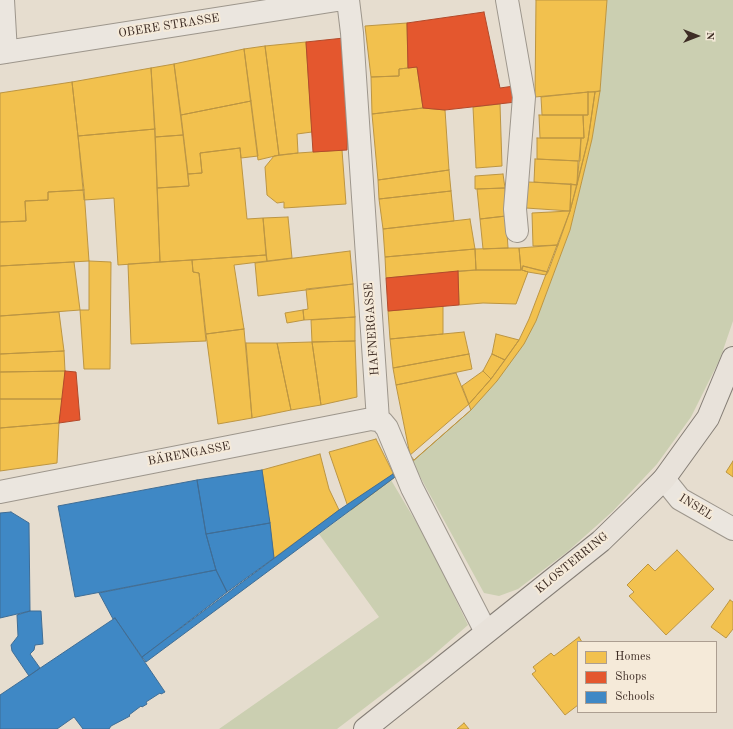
<!DOCTYPE html>
<meta charset="utf-8">
<style>
body{margin:0}
#map{position:relative;width:733px;height:729px;overflow:hidden;background:#e6ddcf;font-family:"Old Standard TT",serif}
canvas{display:block}
.legend{position:absolute;left:577px;top:641px;width:140px;height:72px;box-sizing:border-box;background:#f5ead9;border:1px solid #ac9e91;margin:0;padding:5px 7px;list-style:none;font-size:12px;color:#3e2d25}
.legend li{display:flex;align-items:center;gap:8px;height:20px}
.legend b{width:20px;border:1px solid #ac9e91}
.north{position:absolute;left:677px;top:16px;width:40px;height:40px;-webkit-text-stroke:3px #f5ead9;paint-order:stroke;rotate:90deg;font-size:11px;font-weight:700;line-height:16px;text-align:center;color:#3e2d25}
.north::after{content:'';display:block;margin:auto;width:14px;height:18px;background:#3e2d25;clip-path:polygon(50% 0,100% 100%,50% 72%,0 100%)}
</style>
<div id="map">
<canvas width="733" height="729"></canvas>
<ul class="legend">
<li><b style="height:11px;background:#f2c14e"></b>Homes</li>
<li><b style="height:11px;background:#e4572e"></b>Shops</li>
<li><b style="height:11px;background:#3f88c5"></b>Schools</li>
</ul>
<div class="north">N</div>
</div>
<script>
const c = document.querySelector('canvas').getContext('2d');
c.lineJoin = 'round';
function paint(path, color) {
  c.fillStyle = color;
  c.fill(path, 'evenodd');
}
function toPath(rows) {
  const path = new Path2D();
  for (const r of rows) {
    path.moveTo(r[0], r[1]);
    for (let i = 2; i < r.length; i += 2) path.lineTo(r[i], r[i + 1]);
  }
  return path;
}
function stroke(path, color, width, dash) {
  c.strokeStyle = color;
  c.lineWidth = width;
  c.lineCap = dash ? 'butt' : 'round';
  c.setLineDash(dash || []);
  c.stroke(path);
}
function label(font, color, halo, rows, align = 'center') {
  c.font = font + ' "Old Standard TT",serif';
  c.lineWidth = 4;
  c.setLineDash([]);
  c.textBaseline = 'middle';
  c.strokeStyle = halo;
  c.fillStyle = color;
  for (const [text, x, y, turn = 0] of rows) {
    c.save();
    c.translate(x, y);
    c.rotate((+turn || 0) * Math.PI / 180);
    c.textAlign = isNaN(turn) ? turn : align;
    if (halo) c.strokeText(text, 0, 0);
    c.fillText(text, 0, 0);
    c.restore();
  }
}
paint(toPath([
 [607,0,733,0,733,321,720,359,691,417,657,464,613,511,567,552,518,589,499,596,484,593,412,462,471,410,536,321,570,230,592,139,600,91],
 [391,480,428,542,468,625,430,658,337,729,219,729,379,617,319,534]
]), '#cbcfb1');
const homes = toPath([
 [536,0,607,0,600,91,535,97,536,0],
 [407,23,408,68,399,69,399,76,371,77,365,26,407,23],
 [306,42,312,132,297,134,298,153,279,155,265,46,306,42],
 [265,46,279,155,258,160,244,49,265,46],
 [244,49,251,101,181,115,174,64,244,49],
 [174,64,183,135,155,137,151,68,174,64],
 [417,67,423,108,372,114,371,77,399,76,399,69,417,67],
 [151,68,155,129,78,136,72,82,151,68],
 [72,82,84,190,48,192,48,200,25,201,26,221,0,222,0,93,72,82],
 [600,91,592,139,570,230,536,321,524,344,497,381,471,410,412,462,409,456,469,404,491,379,519,340,529,319,570,211,588,140,595,92,600,91],
 [588,92,588,115,542,115,541,97,588,92],
 [588,92,595,92,588,140,577,185,581,138,584,138,583,115,588,115,588,92],
 [251,101,258,156,241,158,240,148,200,153,202,173,188,174,181,115,251,101],
 [500,104,502,166,476,168,473,107,500,104],
 [423,108,445,110,449,170,378,180,372,114,423,108],
 [539,115,583,115,584,138,540,138,539,115],
 [155,129,160,262,118,265,114,198,84,200,78,136,155,129],
 [183,135,189,186,157,188,155,137,183,135],
 [537,138,581,138,580,161,537,159,537,138],
 [240,148,247,219,263,218,266,255,160,262,157,188,189,186,188,174,202,173,200,153,240,148],
 [342,150,346,204,284,208,284,202,277,203,267,195,265,167,274,156,298,153,342,150],
 [535,159,578,161,577,185,534,182,535,159],
 [449,170,451,191,379,199,378,180,449,170],
 [503,174,505,188,475,189,475,176,503,174],
 [528,182,571,184,570,211,526,208,528,182],
 [571,184,577,185,570,211,571,184],
 [505,188,506,216,480,219,477,189,505,188],
 [84,190,89,261,0,266,0,222,26,221,25,201,48,200,48,192,84,190],
 [451,191,454,221,383,229,379,199,451,191],
 [570,211,558,245,533,246,532,213,570,211],
 [506,216,508,248,483,249,480,219,506,216],
 [288,217,292,258,267,261,263,218,288,217],
 [470,219,475,249,385,257,383,229,470,219],
 [558,245,548,272,523,266,521,270,519,248,558,245],
 [508,248,519,248,521,270,476,270,475,249,508,248],
 [475,249,476,270,386,278,385,257,475,249],
 [350,251,353,284,258,296,255,263,350,251],
 [266,255,267,261,234,265,244,329,206,334,199,273,193,272,192,260,266,255],
 [192,260,193,272,199,273,206,341,131,344,128,264,192,260],
 [89,261,111,262,110,369,84,369,80,310,89,310,89,261],
 [74,262,80,310,0,316,0,266,74,262],
 [523,266,538,270,548,272,546,275,528,272,522,270,523,266],
 [476,270,522,270,528,272,516,304,483,303,459,305,458,271,476,270],
 [353,284,355,317,304,320,303,310,308,309,306,289,353,284],
 [443,306,443,334,390,339,388,311,443,306],
 [303,310,304,320,287,323,285,313,303,310],
 [59,312,64,351,0,354,0,316,59,312],
 [355,317,355,341,312,342,311,320,355,317],
 [244,329,252,418,218,424,206,334,244,329],
 [464,332,469,354,393,368,390,339,464,332],
 [496,334,519,340,505,360,492,354,496,334],
 [355,341,357,397,321,405,312,342,355,341],
 [312,342,321,405,291,410,277,343,312,342],
 [246,343,277,343,291,410,252,418,246,343],
 [64,351,65,371,0,372,0,354,64,351],
 [469,354,472,369,396,385,393,368,469,354],
 [492,354,505,360,491,379,483,371,492,354],
 [65,371,63,399,0,399,0,372,65,371],
 [483,371,491,379,469,404,462,386,483,371],
 [456,373,471,410,414,460,410,455,396,385,456,373],
 [0,399,63,399,59,423,0,428,0,399],
 [59,423,57,463,0,471,0,428,59,423],
 [376,439,395,477,351,510,347,504,329,452,376,439],
 [320,454,329,489,339,510,274,558,262,470,320,454],
 [733,461,733,477,726,472,733,461],
 [677,550,714,589,666,635,629,596,634,592,627,585,648,564,655,571,677,550],
 [730,600,733,602,733,629,726,638,711,627,730,600],
 [579,637,582,642,578,642,578,705,565,715,532,674,536,671,533,667,551,653,554,656,579,637],
 [464,723,469,729,457,729,464,723]
]);
paint(homes, '#f2c14e');
stroke(homes, '#bc9542', 1);
const shops = toPath([
 [484,12,500,88,514,86,516,102,445,110,423,108,417,67,408,68,407,23,484,12],
 [344,38,349,100,347,150,313,152,306,42,344,38],
 [458,271,459,305,388,311,386,278,458,271],
 [65,371,76,372,80,420,59,423,65,371]
]);
paint(shops, '#e4572e');
stroke(shops, '#b24a2b', 1);
const schools = toPath([
 [262,470,270,523,206,534,197,480,262,470],
 [393,474,395,477,391,480,146,662,142,657,339,510,393,474],
 [197,480,206,534,216,570,75,597,58,506,197,480],
 [11,512,29,523,30,611,0,618,0,513,11,512],
 [270,523,274,558,227,592,216,570,206,534,270,523],
 [216,570,227,592,142,657,115,618,113,619,99,593,216,570],
 [30,611,41,611,43,644,35,645,34,650,30,654,40,668,29,676,12,651,11,645,18,636,17,615,30,611],
 [115,618,165,692,161,694,160,693,146,702,147,704,142,707,141,706,129,715,130,716,111,726,109,729,83,729,74,717,57,729,0,729,0,695,115,618]
]);
paint(schools, '#3f88c5');
stroke(schools, '#3f6d95', 1);
const minor = toPath([
 [3,0,6,52],
 [348,0,352,33,378,420],
 [507,0,524,97,515,209,517,231],
 [0,53,337,0],
 [664,479,680,499,733,529],
 [0,492,371,419,378,420,382,422,387,428,412,488,486,632]
]);
const major = toPath([
 [365,729,601,541,639,504,664,479,708,418,733,358]
]);
stroke(minor, '#9d968c', 24);
stroke(major, '#857e76', 24);
stroke(minor, '#ebe6df', 22);
stroke(major, '#e8e2da', 22);
label('12px', '#3e2d25', '#f5ead9', [
 ["OBERE STRASSE",169,26,-9],
 ["HAFNERGASSE",372,329,-94],
 ["BÄRENGASSE",189,454,-11],
 ["INSEL",696,507,32],
 ["KLOSTERRING",572,563,-39]
]);
</script>
